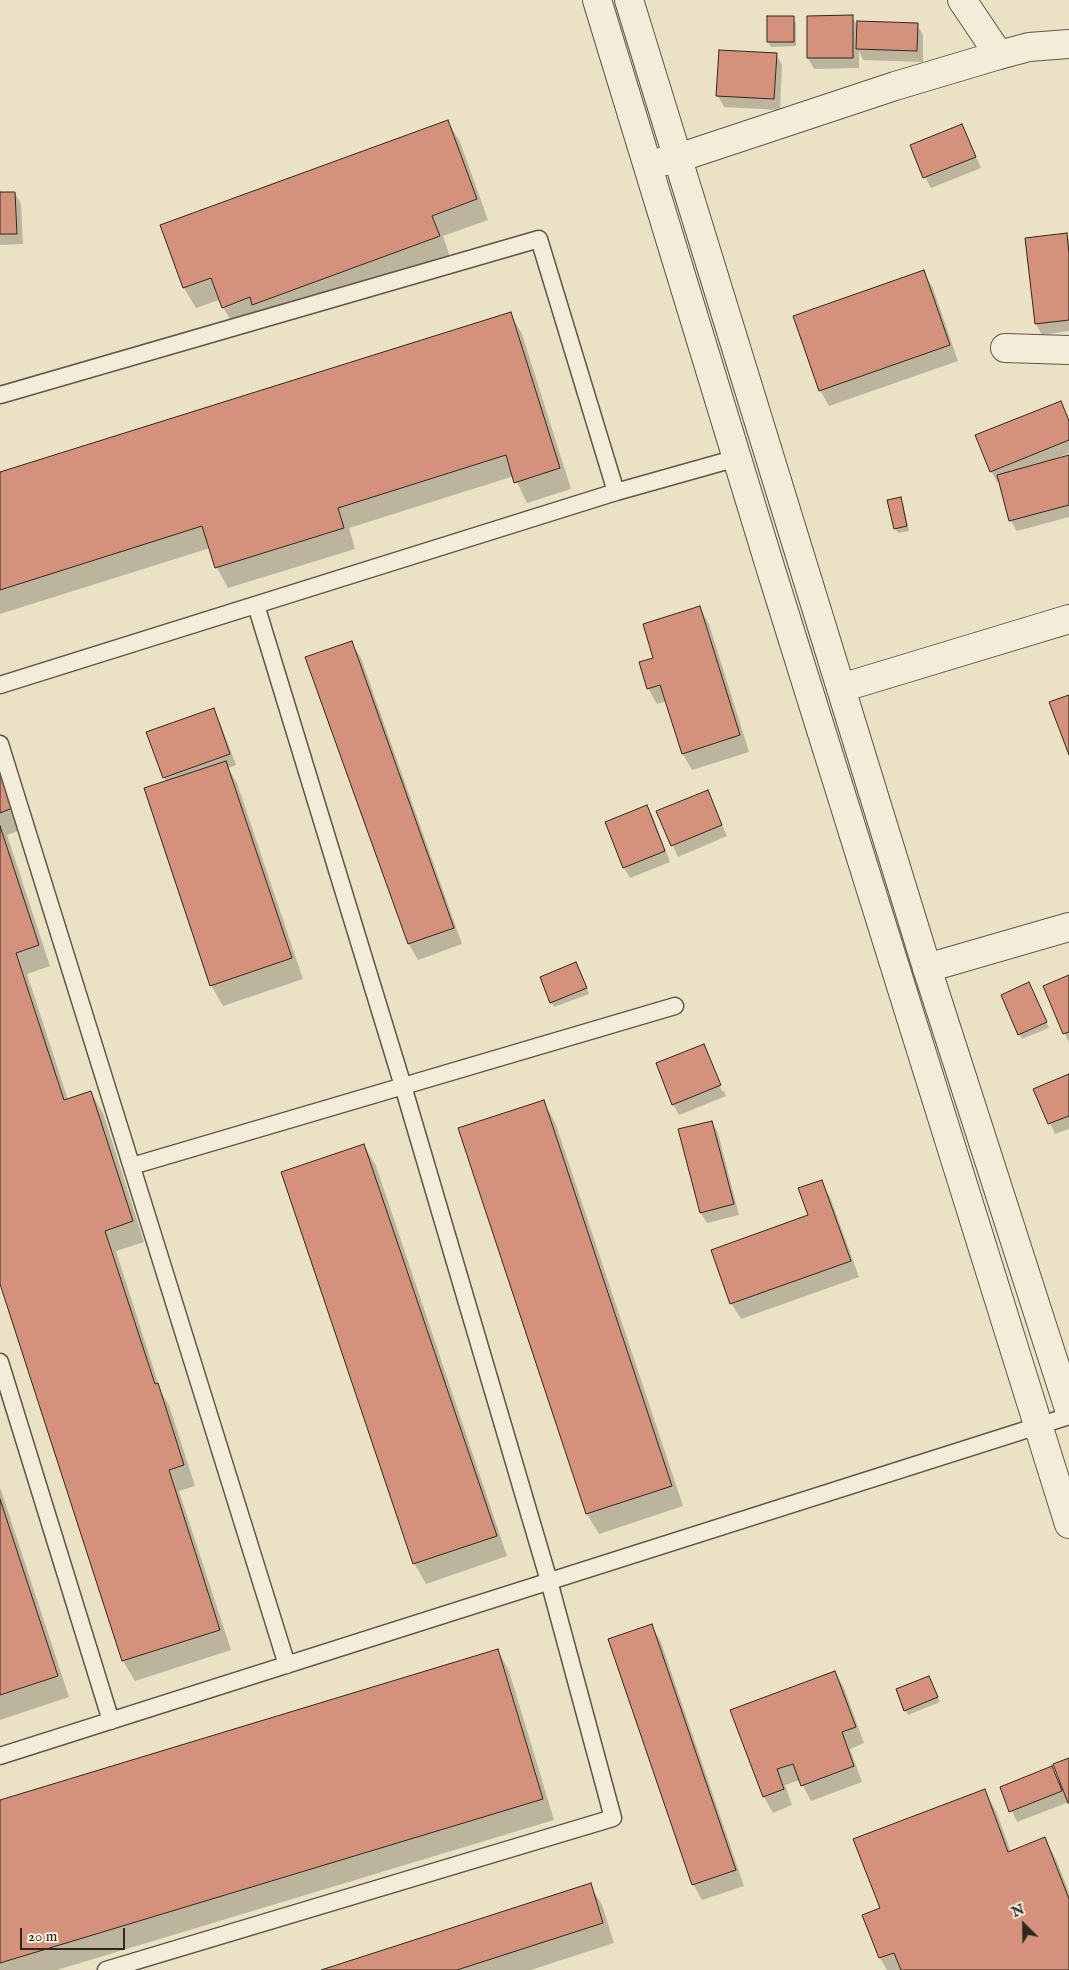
<!DOCTYPE html>
<style>
body{margin:0}
#map{position:relative;width:1069px;height:1970px;overflow:hidden;background:#ebe2c5;font-family:"IM FELL English",serif}
canvas{display:block}
.north{position:absolute;left:999px;top:1900px;width:50px;height:50px;-webkit-text-stroke:4px #f2ecd9;paint-order:stroke;rotate:337deg;font-size:14px;font-weight:700;line-height:20px;text-align:center;color:#31281d}
.north::after{content:'';display:block;margin:auto;width:18px;height:22px;background:#31281d;clip-path:polygon(50% 0,100% 100%,50% 72%,0 100%)}
.scale{position:absolute;left:20px;top:1928px;width:105px;height:22px;box-sizing:border-box;border:2px solid #31281d;border-top:0;padding-left:6px;font-size:15px;line-height:18px;white-space:nowrap;color:#31281d;-webkit-text-stroke:4px #f2ecd9;paint-order:stroke}
</style>
<div id="map">
<canvas width="1069" height="1970"></canvas>
<div class="north">N</div>
<div class="scale">20 m</div>
</div>
<script>
const c = document.querySelector('canvas').getContext('2d');
c.lineJoin = 'round';
function paint(path, color) {
  c.fillStyle = color;
  c.fill(path, 'evenodd');
}
function toPath(rows) {
  const path = new Path2D();
  for (const r of rows) {
    path.moveTo(r[0], r[1]);
    for (let i = 2; i < r.length; i += 2) path.lineTo(r[i], r[i + 1]);
  }
  return path;
}
function stroke(path, color, width, dash) {
  c.strokeStyle = color;
  c.lineWidth = width;
  c.lineCap = dash ? 'butt' : 'round';
  c.setLineDash(dash || []);
  c.stroke(path);
}
paint(toPath([
 [808,17,852,17,858,27,917,25,923,35,923,62,863,60,859,51,859,68,814,69,808,58],
 [793,18,796,23,796,46,771,47,768,42],
 [776,54,782,65,780,110,724,107,718,96],
 [448,122,460,142,488,220,443,236,450,257,235,328,219,300,196,308,184,288,162,226],
 [962,125,981,168,931,188,925,177],
 [0,193,15,193,21,204,23,244,0,245],
 [1066,234,1069,240,1069,331,1042,335,1036,324],
 [923,272,933,288,958,361,829,406,820,390],
 [510,313,522,334,571,489,527,503,514,476,349,528,355,549,228,588,217,568,210,548,0,614,0,473],
 [1061,403,1069,419,1069,453,1057,458,1058,460,1069,457,1069,517,1017,531,1010,520,1000,481,997,482,991,471],
 [900,498,903,503,909,531,898,533,895,528],
 [700,608,709,624,749,752,692,770,683,754,667,701,657,704,648,688,655,659],
 [351,642,361,658,462,944,418,960,409,944],
 [213,710,219,720,236,765,228,768,237,783,303,979,223,1006,211,985,166,782,148,733],
 [0,765,26,828,7,835,50,966,27,974,68,1100,91,1093,103,1113,144,1242,116,1251,161,1392,169,1405,195,1486,179,1491,231,1650,135,1681,123,1661,0,1280],
 [707,792,727,836,678,857,658,812],
 [647,807,653,817,670,862,630,878,624,868],
 [579,969,589,994,554,1007,551,1002],
 [1069,977,1069,1043,1045,987],
 [1032,989,1049,1028,1022,1039,1003,996],
 [703,1045,709,1055,707,1055,722,1091,724,1091,726,1096,679,1115,673,1104],
 [1069,1076,1069,1129,1055,1134,1035,1089],
 [543,1101,555,1122,683,1506,599,1534,587,1514,459,1129],
 [712,1122,718,1133,739,1215,707,1223,701,1213],
 [364,1145,376,1166,507,1556,426,1584,414,1563],
 [821,1181,830,1197,859,1277,741,1319,731,1303,809,1216],
 [0,1487,69,1697,0,1720],
 [652,1626,661,1642,744,1886,702,1900,693,1884],
 [498,1651,509,1671,554,1820,57,1970,0,1970,0,1801],
 [835,1672,844,1688,864,1743,850,1749,862,1782,811,1801,800,1780,785,1785,792,1805,773,1813,764,1797,732,1710],
 [932,1682,940,1702,908,1715,905,1710],
 [1069,1760,1069,1802,1017,1822,1001,1787,1051,1768,1060,1783],
 [984,1790,996,1811,1011,1852,1045,1839,1056,1859,1069,1892,1069,1970,887,1970,880,1958,864,1916,881,1909],
 [590,1885,602,1905,614,1943,531,1970,325,1970]
]), '#0003');
const building = toPath([
 [853,15,853,58,807,58,807,16,853,15],
 [767,16,794,16,794,42,767,42,767,16],
 [857,21,918,23,917,51,856,49,857,21],
 [719,50,777,53,774,99,716,96,719,50],
 [448,120,477,199,432,216,440,236,252,305,250,297,222,308,211,278,183,288,160,225,448,120],
 [962,124,976,157,923,178,910,145,962,124],
 [0,192,15,192,17,234,0,234,0,192],
 [1067,233,1069,254,1069,320,1035,324,1025,238,1067,233],
 [924,270,950,345,819,391,793,316,924,270],
 [511,312,560,468,514,483,506,455,338,508,344,528,215,568,202,526,0,590,0,472,511,312],
 [1061,401,1069,421,1069,440,990,472,975,435,1061,401],
 [1069,455,1069,505,1009,521,997,475,1069,455],
 [901,497,907,526,894,529,887,500,901,497],
 [700,606,740,735,682,754,660,685,647,689,639,662,653,658,643,624,700,606],
 [352,641,454,928,408,944,305,657,352,641],
 [1069,695,1069,755,1049,702,1069,695],
 [214,708,230,754,163,778,146,732,214,708],
 [226,761,292,958,210,986,144,788,226,761],
 [0,763,15,807,0,813,0,763],
 [708,790,722,825,671,846,656,811,708,790],
 [647,805,665,851,623,868,605,822,647,805],
 [0,826,39,945,16,953,64,1100,91,1091,133,1221,105,1231,155,1384,158,1383,184,1465,169,1470,220,1630,122,1661,0,1284,0,826],
 [576,962,587,988,550,1003,540,977,576,962],
 [1069,975,1069,1032,1063,1034,1043,986,1069,975],
 [1029,982,1047,1022,1018,1035,1001,995,1029,982],
 [704,1044,721,1085,672,1105,656,1063,704,1044],
 [1069,1074,1069,1116,1048,1124,1033,1089,1069,1074],
 [544,1100,672,1486,586,1514,458,1128,544,1100],
 [712,1121,734,1204,700,1213,678,1129,712,1121],
 [364,1144,497,1536,413,1564,281,1172,364,1144],
 [822,1180,851,1261,730,1304,711,1250,808,1215,798,1188,822,1180],
 [0,1499,58,1676,0,1695,0,1499],
 [652,1624,736,1870,692,1885,608,1639,652,1624],
 [498,1649,543,1799,0,1963,0,1800,498,1649],
 [835,1671,856,1727,842,1732,854,1766,801,1786,793,1764,777,1769,784,1789,763,1797,730,1710,835,1671],
 [929,1676,938,1697,904,1711,896,1689,929,1676],
 [1069,1758,1069,1803,1068,1803,1053,1764,1069,1758],
 [1052,1766,1062,1791,1009,1812,1000,1787,1052,1766],
 [985,1789,1008,1852,1045,1837,1069,1899,1069,1970,901,1970,894,1953,879,1958,862,1915,880,1908,853,1839,985,1789],
 [591,1883,603,1923,457,1970,321,1970,591,1883]
]);
paint(building, '#d4927d');
stroke(building, '#31281d', 1);
const service = toPath([
 [0,395,539,239,616,492,0,685],
 [616,492,737,458],
 [0,744,287,1665],
 [132,1166,675,1006],
 [0,1362,111,1721],
 [0,1756,1069,1416],
 [106,1970,613,1818,549,1581,403,1086,256,605]
]);
const minor = toPath([
 [962,0,999,55],
 [1005,348,1069,350],
 [841,688,1069,619],
 [927,968,1069,927]
]);
const tertiary = toPath([
 [597,0,772,573,1069,1524],
 [629,0,927,968,1069,1409],
 [661,162,678,158,895,86,999,55,1029,47,1069,44]
]);
stroke(service, '#605647', 19);
stroke(minor, '#605647', 30);
stroke(tertiary, '#605647', 30);
stroke(service, '#f2ecd9', 16);
stroke(minor, '#f2ecd9', 28);
stroke(tertiary, '#f2ecd9', 28);
</script>
